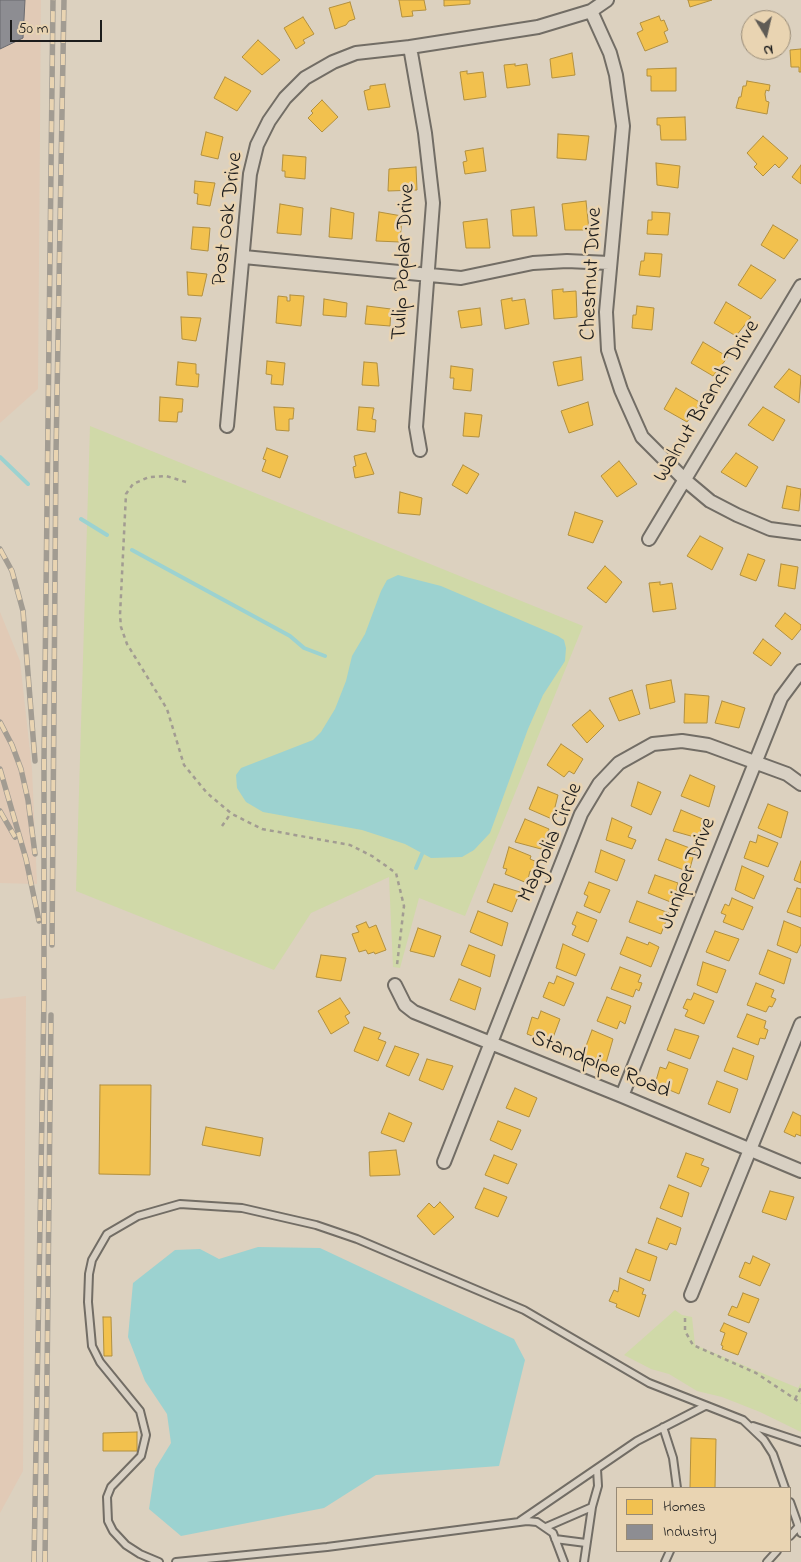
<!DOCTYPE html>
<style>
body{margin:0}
#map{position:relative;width:801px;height:1562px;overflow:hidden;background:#dcd1bf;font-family:"Indie Flower",sans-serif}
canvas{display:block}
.legend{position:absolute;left:616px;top:1487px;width:175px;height:65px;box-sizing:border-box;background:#e9d4b2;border:1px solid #978a76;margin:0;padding:6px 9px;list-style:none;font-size:15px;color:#1c1c1c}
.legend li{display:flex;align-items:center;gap:10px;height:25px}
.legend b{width:25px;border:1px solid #978a76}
.north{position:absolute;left:741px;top:10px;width:50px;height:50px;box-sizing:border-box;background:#e9d4b2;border:1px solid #978a76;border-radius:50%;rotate:171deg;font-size:14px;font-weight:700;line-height:20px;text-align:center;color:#1c1c1c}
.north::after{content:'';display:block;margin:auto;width:18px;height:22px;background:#5f5b55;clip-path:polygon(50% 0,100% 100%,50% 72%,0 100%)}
.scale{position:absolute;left:10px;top:20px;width:92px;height:22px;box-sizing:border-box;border:2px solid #1c1c1c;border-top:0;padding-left:6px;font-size:15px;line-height:18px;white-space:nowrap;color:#1c1c1c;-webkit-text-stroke:4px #e9d4b2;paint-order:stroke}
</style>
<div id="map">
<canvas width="801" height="1562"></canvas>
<ul class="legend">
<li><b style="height:14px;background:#f2c14e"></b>Homes</li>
<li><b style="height:14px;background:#8d8d92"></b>Industry</li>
</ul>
<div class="north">N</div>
<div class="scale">50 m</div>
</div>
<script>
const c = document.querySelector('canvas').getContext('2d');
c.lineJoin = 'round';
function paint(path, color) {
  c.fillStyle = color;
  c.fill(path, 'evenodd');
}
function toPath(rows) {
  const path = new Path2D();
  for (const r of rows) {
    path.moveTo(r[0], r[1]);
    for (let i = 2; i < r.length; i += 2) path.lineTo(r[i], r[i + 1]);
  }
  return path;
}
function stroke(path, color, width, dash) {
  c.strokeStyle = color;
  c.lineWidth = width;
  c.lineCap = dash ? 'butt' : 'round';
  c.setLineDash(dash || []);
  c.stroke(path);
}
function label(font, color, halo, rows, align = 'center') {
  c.font = font + ' "Indie Flower",sans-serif';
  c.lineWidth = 5;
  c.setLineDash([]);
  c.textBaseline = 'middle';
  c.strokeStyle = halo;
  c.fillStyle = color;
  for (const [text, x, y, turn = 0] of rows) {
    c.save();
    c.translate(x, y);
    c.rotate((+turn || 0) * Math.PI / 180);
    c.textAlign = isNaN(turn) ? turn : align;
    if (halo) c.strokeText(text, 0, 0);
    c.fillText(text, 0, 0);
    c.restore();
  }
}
paint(toPath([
 [0,0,41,0,38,389,0,423],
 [0,612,20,661,32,769,37,884,0,883],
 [26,996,23,1471,0,1513,0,999]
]), '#e1cab6');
paint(toPath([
 [90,426,583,626,465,916,419,898,400,968,393,967,389,877,311,913,274,970,76,891],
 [675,1310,682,1315,692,1317,695,1345,798,1388,801,1383,801,1432,760,1412,722,1397,697,1391,669,1374,651,1369,624,1355]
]), '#d0d9a8');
paint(toPath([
 [398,575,441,586,558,636,564,640,566,648,565,661,543,695,528,729,490,833,474,850,462,857,431,858,405,844,362,830,263,812,246,802,237,788,236,775,241,768,313,740,321,732,335,709,346,681,352,656,365,634,381,591,387,580],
 [258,1247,320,1248,514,1339,525,1360,499,1466,376,1475,324,1508,181,1536,149,1509,155,1469,171,1443,167,1414,145,1381,128,1337,133,1283,175,1250,200,1249,219,1259]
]), '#9cd2d0');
const homes = toPath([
 [399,0,424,0,426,10,412,11,413,16,402,17,399,0],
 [444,0,470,0,470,4,444,6,444,0],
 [688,0,712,0,690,7,688,0],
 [350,2,355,19,349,21,346,25,335,29,329,8,350,2],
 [659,16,661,21,664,20,668,30,664,32,668,42,645,51,637,33,643,30,640,23,659,16],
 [303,17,314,34,303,40,305,43,296,49,284,28,303,17],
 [258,40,280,60,262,75,242,57,258,40],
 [801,49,801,72,799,72,799,67,791,67,790,50,801,49],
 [572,53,575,75,552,78,550,59,572,53],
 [515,64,515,66,527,64,530,85,507,88,504,65,515,64],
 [676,68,676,91,651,91,651,76,647,76,647,69,676,68],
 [467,71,467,74,483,72,486,97,464,100,460,72,467,71],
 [225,77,251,91,237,111,214,98,225,77],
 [747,81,770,85,769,91,766,90,765,94,766,101,769,102,767,114,736,108,739,97,741,97,743,86,746,86,747,81],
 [385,84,390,107,368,110,364,91,370,89,370,86,385,84],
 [322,100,338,117,322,132,308,118,313,113,311,111,322,100],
 [685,117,686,140,661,140,660,125,657,125,657,118,685,117],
 [206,132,223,137,218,159,201,155,206,132],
 [558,134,589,136,586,160,557,158,558,134],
 [763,136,788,158,779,168,775,164,763,176,754,167,757,164,747,153,763,136],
 [483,148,486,171,465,174,463,162,467,161,465,151,483,148],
 [283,155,306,157,305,179,285,177,285,171,282,171,283,155],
 [656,163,680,166,678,188,657,185,656,163],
 [801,165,801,184,792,177,801,165],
 [416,167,417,190,388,191,389,169,416,167],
 [195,181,215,183,210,206,197,204,198,194,194,193,195,181],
 [586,201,589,230,565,230,562,204,586,201],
 [280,204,303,208,301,235,277,233,280,204],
 [534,207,537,236,513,236,511,210,534,207],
 [331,208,354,213,352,239,329,237,331,208],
 [379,212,402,216,400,242,376,241,379,212],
 [652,212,670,213,668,235,647,234,648,220,652,220,652,212],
 [487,219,490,248,466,248,463,222,487,219],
 [773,225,798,240,784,259,761,245,773,225],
 [193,227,210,228,208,251,191,249,193,227],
 [645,253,662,254,660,277,639,275,641,261,644,261,645,253],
 [751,265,776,280,761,299,738,285,751,265],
 [187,272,207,274,202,296,188,295,187,272],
 [563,289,563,292,576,291,577,317,554,319,552,290,563,289],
 [290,295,304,296,301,326,276,323,278,296,287,297,287,301,290,301,290,295],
 [512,298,512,301,525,299,529,324,505,329,501,300,512,298],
 [324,299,347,303,346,317,323,315,324,299],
 [726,302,751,317,736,336,714,323,726,302],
 [367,306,391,309,390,326,365,324,367,306],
 [637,306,654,308,652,330,632,328,633,315,636,315,637,306],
 [480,308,482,325,461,328,458,311,480,308],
 [181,317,201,318,196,341,182,339,181,317],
 [703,342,728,357,713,376,691,363,703,342],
 [581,357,583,380,558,386,553,362,581,357],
 [267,361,285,363,283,385,271,384,272,375,266,374,267,361],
 [178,362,196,364,196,374,199,374,198,387,176,385,178,362],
 [364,362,377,363,379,386,362,385,364,362],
 [451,366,473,369,471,391,453,389,454,378,450,378,451,366],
 [789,369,801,376,799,403,774,387,789,369],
 [676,388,701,403,687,422,664,409,676,388],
 [160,397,183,399,182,412,178,412,177,422,159,421,160,397],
 [588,402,593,425,569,433,561,411,588,402],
 [274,407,294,408,293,419,289,419,289,431,276,430,274,407],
 [359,407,374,408,372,419,376,420,375,432,357,430,359,407],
 [763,407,785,420,773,441,748,425,763,407],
 [465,413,482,415,479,437,463,436,465,413],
 [267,448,288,456,280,478,262,471,266,460,263,459,267,448],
 [366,453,374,474,355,478,353,467,356,466,354,456,366,453],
 [736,453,758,467,746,487,721,472,736,453],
 [619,461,637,484,617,497,601,476,619,461],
 [463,465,479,474,467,494,452,485,463,465],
 [787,486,801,489,799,511,782,508,787,486],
 [400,492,422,498,420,515,398,513,400,492],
 [575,512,603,521,593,543,568,535,575,512],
 [700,536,723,548,712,570,687,556,700,536],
 [748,554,765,560,756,581,740,575,748,554],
 [781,564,798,567,795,589,778,586,781,564],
 [605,566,622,582,606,603,587,588,605,566],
 [660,582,660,585,672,583,676,609,653,612,649,583,660,582],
 [785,613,801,625,801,629,792,640,775,626,785,613],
 [763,639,781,653,771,666,753,653,763,639],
 [671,680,675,702,650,709,646,685,671,680],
 [632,690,640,714,619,721,609,698,632,690],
 [685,694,709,696,707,723,684,723,685,694],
 [722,701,745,708,739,728,715,723,722,701],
 [590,710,604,726,587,743,572,725,590,710],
 [561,744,583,759,574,774,569,771,564,777,547,765,561,744],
 [690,775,715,786,709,807,681,796,690,775],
 [638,782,661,792,651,815,631,806,638,782],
 [538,787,558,795,552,819,529,809,538,787],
 [768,804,788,812,781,838,758,828,768,804],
 [681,810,705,820,698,838,673,831,681,810],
 [612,818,632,827,628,837,636,840,632,849,606,840,612,818],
 [525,819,549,829,541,849,515,842,525,819],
 [758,835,778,843,768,867,744,858,750,841,756,843,758,835],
 [666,839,695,850,689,872,658,860,666,839],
 [509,847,531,856,530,859,537,862,533,872,530,871,527,883,505,874,507,869,503,868,509,847],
 [601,850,625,860,617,881,595,872,601,850],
 [801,861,801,883,794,880,801,861],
 [742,866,764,876,754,899,735,890,742,866],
 [655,875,678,883,676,890,678,891,673,903,648,893,655,875],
 [589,882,610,890,600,913,584,906,588,896,584,894,589,882],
 [494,884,520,892,512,912,487,902,494,884],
 [797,888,801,889,801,917,787,912,797,888],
 [732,898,753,907,743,930,723,922,726,915,721,913,725,904,729,906,732,898],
 [637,901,669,913,661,934,629,922,637,901],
 [478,911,508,923,502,946,470,932,478,911],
 [577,912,597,920,588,942,572,935,576,926,572,924,577,912],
 [784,921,801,928,801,944,797,953,777,945,784,921],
 [366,922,369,928,376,925,386,950,375,954,374,952,368,954,366,950,359,952,352,934,359,932,356,926,366,922],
 [418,928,441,936,434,957,410,951,418,928],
 [715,931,739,939,729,961,706,952,715,931],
 [627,937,648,945,649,942,659,947,651,967,620,954,627,937],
 [563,944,585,954,576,976,556,968,563,944],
 [469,945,495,955,490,977,461,965,469,945],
 [768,950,791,959,784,984,759,974,768,950],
 [321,955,346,958,341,981,316,977,321,955],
 [703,962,726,970,717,993,697,985,703,962],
 [620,967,641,975,638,982,642,983,639,991,636,989,633,997,611,989,620,967],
 [557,976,574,983,564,1006,543,997,549,982,554,984,557,976],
 [459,979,481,988,475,1010,450,1000,459,979],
 [756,983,774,990,771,997,776,999,772,1007,769,1006,766,1012,747,1005,756,983],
 [694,993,714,1001,704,1024,685,1016,688,1010,683,1008,687,999,691,1000,694,993],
 [607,997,631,1006,625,1024,620,1021,617,1029,597,1021,607,997],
 [340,998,350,1013,345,1016,349,1023,331,1034,318,1011,340,998],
 [541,1011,560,1019,551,1043,527,1034,532,1017,538,1019,541,1011],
 [747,1014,766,1021,764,1028,768,1030,765,1039,760,1038,758,1045,737,1037,747,1014],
 [364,1027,381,1033,378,1039,386,1042,378,1061,354,1051,364,1027],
 [675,1029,699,1036,690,1059,667,1050,675,1029],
 [592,1030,613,1039,606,1063,583,1054,592,1030],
 [395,1046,419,1054,409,1076,386,1066,395,1046],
 [733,1048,754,1056,747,1080,724,1071,733,1048],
 [427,1059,453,1066,443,1090,419,1080,427,1059],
 [669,1062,688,1069,679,1094,655,1084,660,1067,666,1069,669,1062],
 [717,1081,738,1089,730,1113,708,1104,717,1081],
 [100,1085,151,1085,150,1175,99,1174,100,1085],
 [515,1088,537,1098,529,1117,506,1108,515,1088],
 [793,1112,801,1116,801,1136,796,1134,795,1137,784,1132,793,1112],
 [389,1113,412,1123,404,1142,381,1133,389,1113],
 [498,1121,521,1130,512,1150,490,1140,498,1121],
 [206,1127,263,1138,260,1156,202,1145,206,1127],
 [396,1150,400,1175,370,1176,369,1152,396,1150],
 [686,1153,704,1159,701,1165,709,1168,701,1187,677,1177,686,1153],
 [494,1155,517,1164,508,1184,485,1175,494,1155],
 [669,1185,689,1193,682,1217,660,1208,669,1185],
 [484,1188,507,1197,498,1217,475,1208,484,1188],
 [770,1191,794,1197,786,1220,762,1212,770,1191],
 [440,1202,454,1217,434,1235,417,1216,429,1203,434,1208,440,1202],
 [657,1218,681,1228,676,1245,670,1243,667,1250,648,1243,657,1218],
 [636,1249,657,1257,650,1281,627,1272,636,1249],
 [753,1256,770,1264,760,1286,739,1277,745,1262,750,1264,753,1256],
 [620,1278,644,1289,642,1294,646,1295,639,1317,616,1307,617,1304,609,1301,614,1290,618,1292,620,1278],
 [743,1293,759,1299,749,1323,728,1315,732,1306,737,1308,743,1293],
 [103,1317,111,1317,112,1356,104,1356,103,1317],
 [724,1323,747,1333,738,1355,722,1349,723,1346,721,1345,725,1333,720,1331,724,1323],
 [137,1432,137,1451,103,1451,103,1433,137,1432],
 [691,1438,716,1439,715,1488,690,1488,691,1438]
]);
paint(homes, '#f2c14e');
stroke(homes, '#b2903f', 1);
const industry = toPath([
 [0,0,25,0,23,38,0,49,0,0]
]);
paint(industry, '#8d8d92');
stroke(industry, '#6b6b6f', 1);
stroke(toPath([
 [0,457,28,484],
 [81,519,107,535],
 [132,550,290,636,304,648,325,656],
 [416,868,422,854]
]), '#9cd2d0', 4);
const service = toPath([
 [753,1426,801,1442],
 [663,1427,673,1458,677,1488],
 [790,1502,801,1533],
 [520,1521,637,1441,705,1406],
 [546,1527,592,1507],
 [790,1536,799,1526],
 [555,1539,586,1543],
 [159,1562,140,1554,126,1545,113,1531,108,1521,107,1497,111,1487,141,1456,146,1435,140,1411,100,1362,92,1346,88,1302,89,1274,92,1260,107,1234,138,1216,180,1204,242,1208,316,1225,357,1239,524,1310,649,1383,743,1420,764,1440,773,1454,785,1488],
 [176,1562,327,1547,527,1521,537,1522,553,1533,564,1562],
 [584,1562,592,1507,598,1486,597,1469],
 [665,1562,670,1551],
 [767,1562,777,1551]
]);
const minor = toPath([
 [591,11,610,53,616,75,623,126,606,312,608,350,621,390,642,437,685,480,710,501,737,515,770,529,801,533],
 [410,47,425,133,433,203,416,427,420,450],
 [244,257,461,278,533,263,567,261,609,263],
 [227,426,250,174,257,145,269,121,285,98,305,78,333,62,356,53,410,47,538,27,591,11,607,0],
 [649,539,801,286],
 [395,985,405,1005,414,1012,622,1096,801,1171],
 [622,1096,781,698,801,671],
 [444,1162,581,814,599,784,619,763,653,744,682,741,708,745,787,774,801,784],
 [691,1295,801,1024]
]);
stroke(service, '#726d65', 10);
stroke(minor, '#726d65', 16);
stroke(toPath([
 [186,482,166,476,149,477,133,484,126,494,120,615,121,627,127,644,167,709,184,765,207,793,232,814,262,829,350,845,372,856,396,873,404,906,397,965],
 [222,826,231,813],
 [685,1318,685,1331,693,1345,756,1373,801,1403],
 [795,1399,801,1388]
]), '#a29c92', 2.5, [4, 4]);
stroke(service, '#d8d0c3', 6);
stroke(minor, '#d8d0c3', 12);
const rail = toPath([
 [0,549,12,571,23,611,35,761],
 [0,722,12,745,21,769,28,800,35,854],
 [0,769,26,859,39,921],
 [0,811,15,837],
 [52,945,56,454,64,0],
 [34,1562,44,998,44,762,53,0],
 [45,1562,51,1015]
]);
stroke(rail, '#a29c92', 5.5);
stroke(rail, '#e9d4b2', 4, [11]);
label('22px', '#1c1c1c', '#e9d4b2', [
 ["Post Oak Drive",229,219,-83],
 ["Tulip Poplar Drive",405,262,-87],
 ["Chestnut Drive",593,274,-87],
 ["Walnut Branch Drive",708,402,-59],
 ["Magnolia Circle",552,843,-66],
 ["Juniper Drive",689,874,-68],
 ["Standpipe Road",600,1066,22]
]);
</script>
